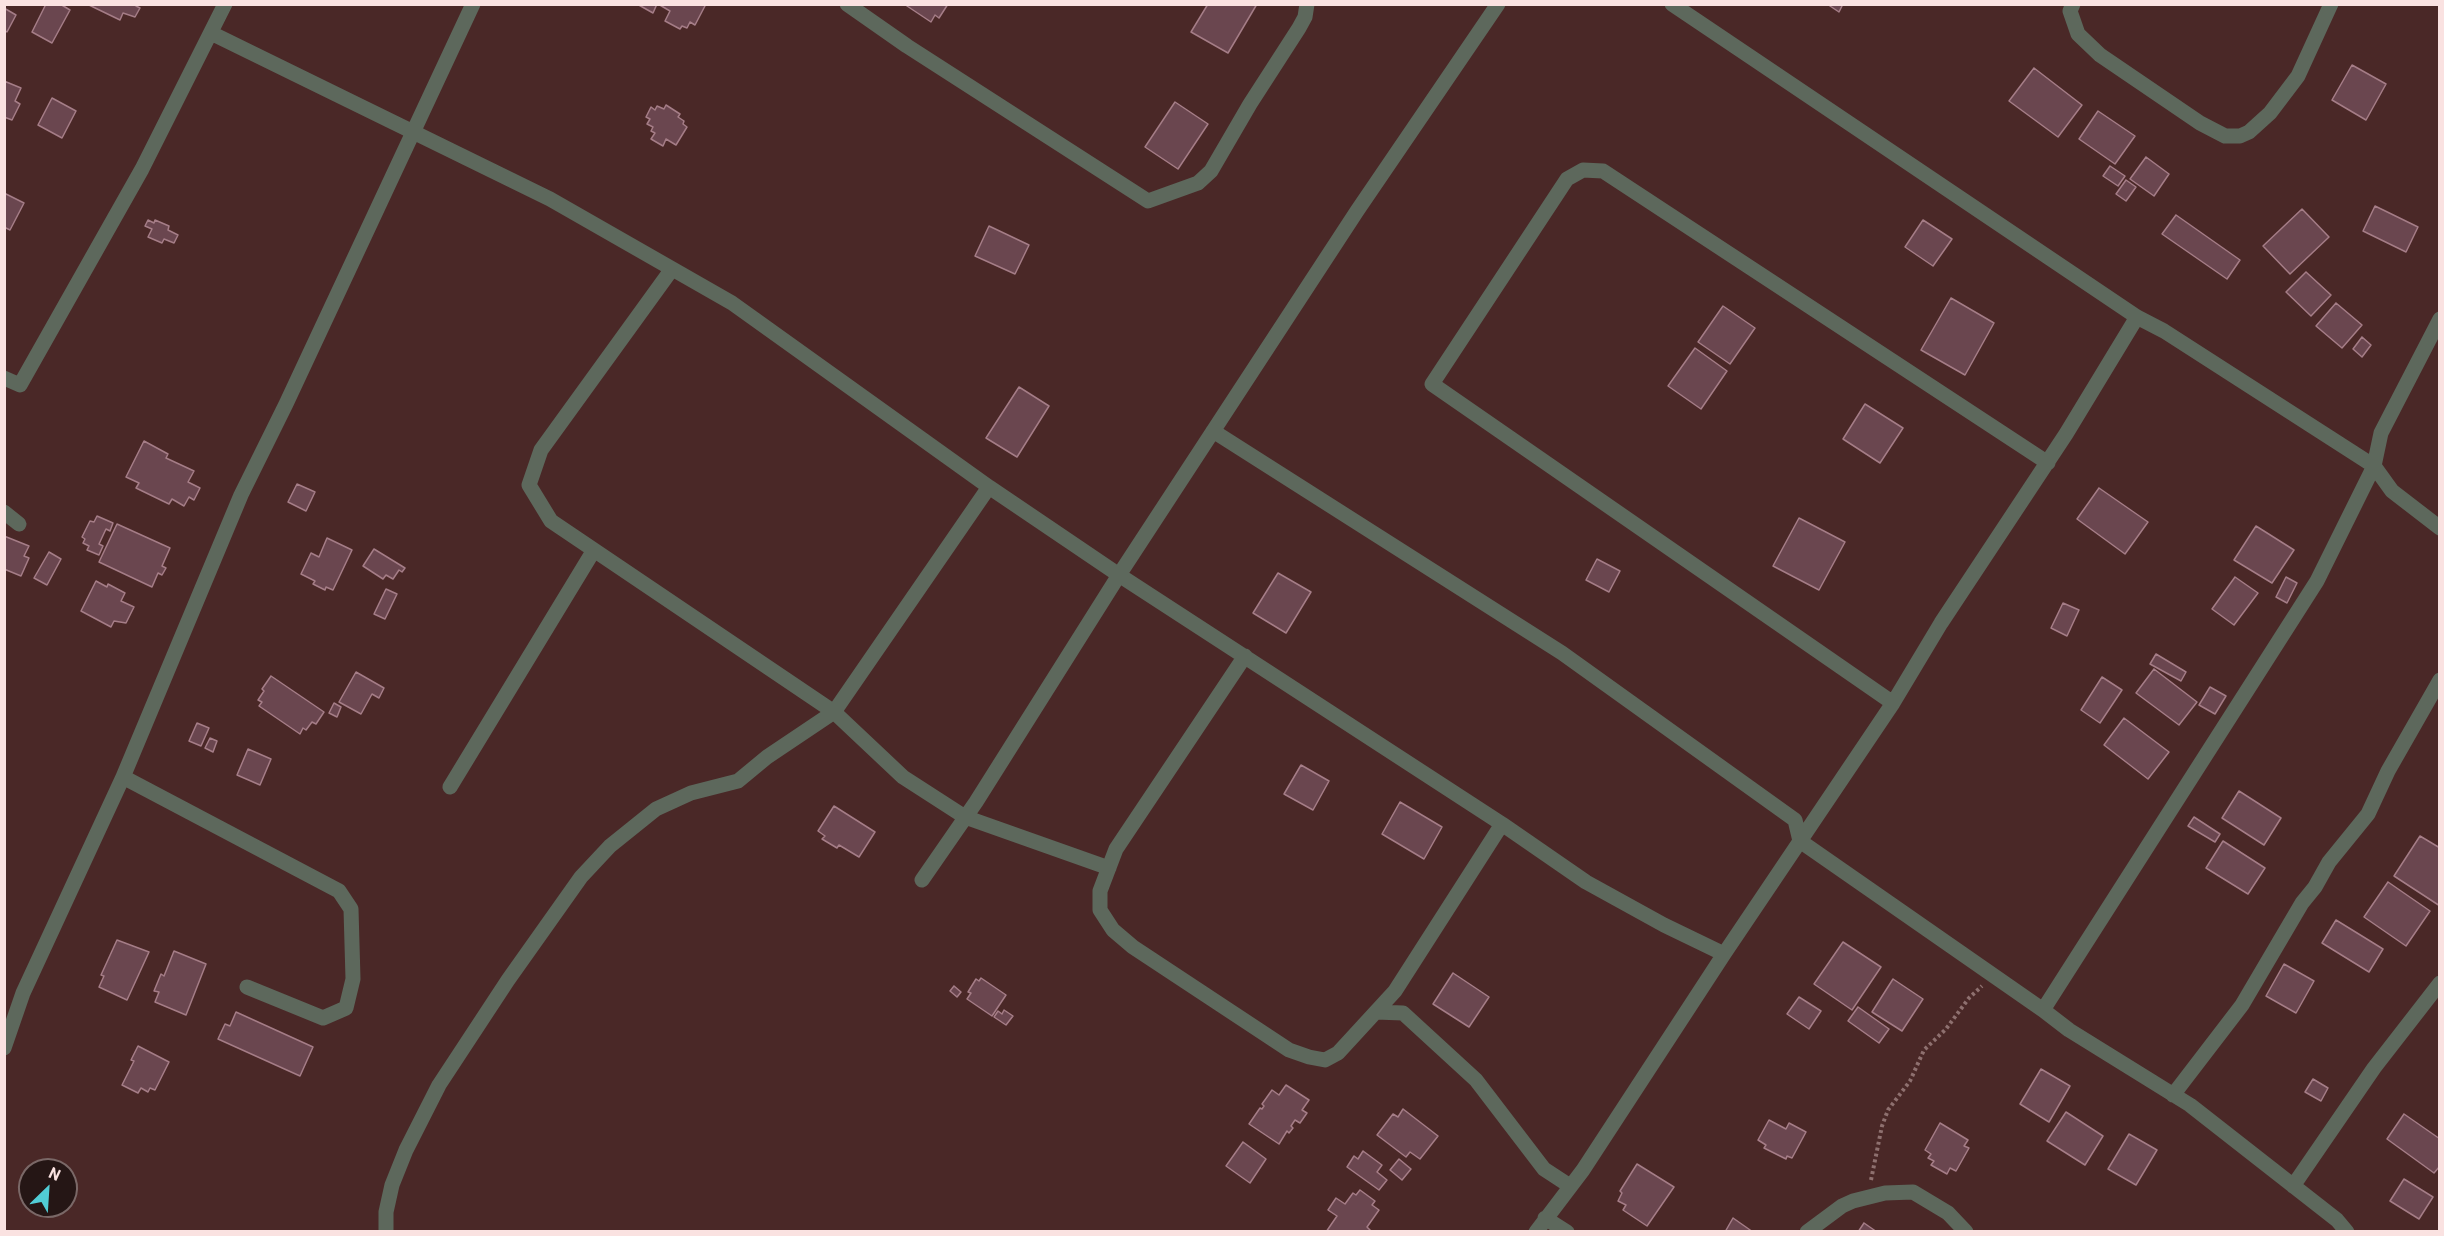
<!DOCTYPE html>
<style>
body{margin:0}
#map{position:relative;width:2444px;height:1236px;overflow:hidden;background:#4a2827;font-family:Barlow,sans-serif}
canvas{display:block}
.frame{position:absolute;inset:0;border:6px solid #fae2e1;pointer-events:none}
.north{position:absolute;left:18px;top:1158px;width:60px;height:60px;box-sizing:border-box;background:#251615;border:2px solid #7a6867;border-radius:50%;rotate:25deg;font-size:16px;font-weight:700;line-height:24px;text-align:center;color:#fae2e1}
.north::after{content:'';display:block;margin:auto;width:21px;height:27px;background:#51ccd5;clip-path:polygon(50% 0,100% 100%,50% 72%,0 100%)}
</style>
<div id="map">
<canvas width="2444" height="1236"></canvas>
<div class="frame"></div>
<div class="north">N</div>
</div>
<script>
const c = document.querySelector('canvas').getContext('2d');
c.lineJoin = 'round';
function paint(path, color) {
  c.fillStyle = color;
  c.fill(path, 'evenodd');
}
function toPath(rows) {
  const path = new Path2D();
  for (const r of rows) {
    path.moveTo(r[0], r[1]);
    for (let i = 2; i < r.length; i += 2) path.lineTo(r[i], r[i + 1]);
  }
  return path;
}
function stroke(path, color, width, dash) {
  c.strokeStyle = color;
  c.lineWidth = width;
  c.lineCap = dash ? 'butt' : 'round';
  c.setLineDash(dash || []);
  c.stroke(path);
}
const building = toPath([
 [46,4,60,4,70,10,52,43,32,32,46,4],
 [137,4,136,6,140,8,135,17,123,13,120,20,89,5,137,4],
 [637,4,657,4,653,13,637,4],
 [658,4,706,4,695,25,690,22,687,28,682,26,680,29,665,21,670,11,658,4],
 [904,4,948,4,939,18,935,15,931,22,904,4],
 [1208,4,1257,4,1228,53,1191,32,1208,4],
 [1827,4,1843,4,1839,12,1827,4],
 [4,8,16,15,7,32,4,30,4,8],
 [2352,65,2386,84,2366,120,2332,100,2352,65],
 [2034,68,2082,105,2058,137,2009,101,2034,68],
 [4,81,21,88,15,101,20,104,12,120,4,117,4,81],
 [52,98,76,111,62,138,38,125,52,98],
 [1175,102,1208,124,1178,169,1145,147,1175,102],
 [666,105,680,114,678,117,684,121,683,124,687,127,676,145,666,139,663,146,651,139,655,133,651,131,653,127,647,124,650,119,646,117,651,107,655,110,657,106,664,109,666,105],
 [2098,111,2135,136,2115,164,2079,139,2098,111],
 [2146,157,2169,174,2154,196,2130,179,2146,157],
 [2110,166,2125,176,2118,186,2103,176,2110,166],
 [2126,180,2136,187,2126,201,2116,194,2126,180],
 [4,193,24,203,10,230,4,227,4,193],
 [2375,206,2418,227,2406,252,2363,231,2375,206],
 [2302,209,2329,237,2290,274,2263,246,2302,209],
 [2176,215,2240,260,2227,279,2162,234,2176,215],
 [148,220,154,223,155,220,169,226,168,230,178,235,174,243,164,239,162,243,148,237,152,229,145,226,148,220],
 [1923,220,1952,239,1933,266,1905,247,1923,220],
 [989,226,1029,245,1015,274,975,256,989,226],
 [2306,272,2331,295,2311,316,2286,292,2306,272],
 [1951,298,1994,323,1965,375,1921,350,1951,298],
 [2336,303,2362,325,2342,348,2316,326,2336,303],
 [1723,306,1755,328,1730,364,1698,342,1723,306],
 [2362,337,2371,345,2362,357,2353,349,2362,337],
 [1695,348,1727,371,1701,409,1668,386,1695,348],
 [1019,387,1049,406,1017,457,986,438,1019,387],
 [1865,404,1903,428,1880,463,1843,439,1865,404],
 [144,441,168,454,166,458,194,471,188,482,200,488,194,500,189,497,184,506,172,499,169,504,136,488,139,483,126,477,144,441],
 [297,484,315,492,306,511,288,502,297,484],
 [2099,488,2148,522,2125,554,2077,519,2099,488],
 [97,516,113,523,110,531,106,529,99,544,103,546,99,555,87,550,89,546,83,543,85,539,82,537,90,521,94,522,97,516],
 [1799,518,1845,542,1819,590,1773,566,1799,518],
 [117,524,170,548,162,566,166,568,162,575,158,573,152,587,99,562,117,524],
 [2256,526,2294,550,2272,583,2234,560,2256,526],
 [4,536,29,546,24,556,29,558,21,576,4,569,4,536],
 [327,538,352,550,333,590,326,587,325,590,313,584,315,581,301,574,311,553,319,557,327,538],
 [374,549,405,568,402,572,399,570,393,579,386,575,383,579,363,566,374,549],
 [49,552,61,559,47,585,34,578,49,552],
 [1597,559,1620,571,1609,592,1586,580,1597,559],
 [1278,573,1311,592,1286,633,1253,613,1278,573],
 [2235,577,2258,593,2234,625,2212,609,2235,577],
 [2286,577,2297,583,2287,603,2276,597,2286,577],
 [96,581,107,587,108,584,125,593,121,601,134,607,126,623,114,621,111,627,81,611,96,581],
 [386,589,397,594,385,619,374,614,386,589],
 [2063,603,2079,610,2067,636,2051,628,2063,603],
 [2156,654,2186,672,2181,681,2150,664,2156,654],
 [2154,669,2197,702,2179,725,2136,693,2154,669],
 [356,672,384,688,379,698,372,694,361,714,339,702,356,672],
 [271,676,324,712,316,724,312,722,306,730,303,728,300,734,259,706,262,702,258,700,264,691,262,689,271,676],
 [2102,677,2122,690,2100,723,2081,710,2102,677],
 [2210,687,2226,696,2215,714,2199,705,2210,687],
 [334,703,341,707,337,717,329,713,334,703],
 [2124,718,2169,752,2148,779,2104,745,2124,718],
 [197,723,209,728,201,746,189,741,197,723],
 [210,738,217,741,213,752,205,748,210,738],
 [248,749,271,759,260,785,237,775,248,749],
 [1301,765,1329,781,1313,810,1284,794,1301,765],
 [2239,791,2281,818,2264,845,2222,818,2239,791],
 [1400,802,1442,827,1424,859,1382,834,1400,802],
 [834,806,875,832,859,857,839,845,837,848,822,839,825,836,818,831,834,806],
 [2194,817,2220,834,2215,842,2188,826,2194,817],
 [2420,836,2440,848,2440,906,2394,876,2420,836],
 [2223,841,2265,868,2248,894,2206,868,2223,841],
 [2388,882,2430,911,2406,946,2364,917,2388,882],
 [2336,920,2383,949,2369,972,2322,943,2336,920],
 [117,940,149,952,127,1000,99,987,104,976,101,975,117,940],
 [1843,942,1881,967,1852,1010,1814,984,1843,942],
 [174,951,206,964,186,1015,155,1002,159,992,154,991,161,974,164,976,174,951],
 [2284,964,2314,981,2296,1013,2266,996,2284,964],
 [1453,973,1489,997,1469,1027,1433,1004,1453,973],
 [981,978,1006,995,992,1016,967,999,971,993,968,992,976,979,979,981,981,978],
 [1893,979,1923,999,1902,1031,1872,1012,1893,979],
 [954,986,961,992,957,997,950,991,954,986],
 [1799,997,1821,1011,1809,1029,1787,1014,1799,997],
 [1858,1007,1889,1029,1879,1043,1848,1021,1858,1007],
 [1004,1010,1013,1016,1006,1025,994,1017,998,1011,1002,1014,1004,1010],
 [236,1012,313,1047,300,1076,218,1039,225,1024,230,1026,236,1012],
 [138,1046,169,1062,155,1090,150,1088,148,1092,141,1088,138,1093,122,1085,134,1061,131,1060,138,1046],
 [2041,1069,2070,1086,2049,1122,2020,1104,2041,1069],
 [2313,1079,2328,1088,2321,1101,2305,1092,2313,1079],
 [1286,1085,1309,1100,1302,1110,1307,1113,1300,1123,1295,1120,1291,1126,1293,1128,1289,1133,1287,1131,1279,1144,1249,1124,1260,1108,1262,1109,1264,1106,1262,1104,1272,1090,1279,1095,1286,1085],
 [1403,1109,1438,1136,1420,1159,1410,1152,1406,1157,1377,1135,1393,1114,1398,1117,1403,1109],
 [2066,1112,2103,1136,2085,1165,2047,1141,2066,1112],
 [2404,1114,2440,1139,2440,1166,2434,1173,2387,1139,2404,1114],
 [1769,1120,1786,1129,1789,1123,1806,1132,1792,1158,1787,1156,1786,1159,1764,1148,1766,1145,1758,1140,1769,1120],
 [1940,1123,1968,1140,1964,1146,1969,1148,1956,1171,1950,1168,1947,1174,1931,1165,1934,1161,1928,1158,1931,1154,1925,1150,1940,1123],
 [2129,1134,2157,1150,2136,1185,2108,1169,2129,1134],
 [1243,1142,1266,1159,1250,1183,1226,1166,1243,1142],
 [1363,1151,1382,1165,1377,1172,1387,1180,1379,1190,1347,1167,1354,1156,1358,1159,1363,1151],
 [1399,1159,1411,1169,1402,1180,1390,1170,1399,1159],
 [1637,1164,1674,1187,1647,1226,1623,1210,1626,1205,1618,1201,1622,1193,1620,1191,1637,1164],
 [2404,1179,2433,1197,2419,1219,2390,1201,2404,1179],
 [1360,1190,1375,1201,1372,1205,1379,1210,1367,1227,1372,1232,1326,1232,1337,1216,1328,1210,1336,1198,1345,1204,1353,1193,1356,1195,1360,1190],
 [1733,1218,1753,1232,1725,1232,1733,1218],
 [1864,1223,1877,1232,1858,1232,1864,1223]
]);
paint(building, '#6a464f');
stroke(building, '#a57d87', 1.5);
stroke(toPath([
 [1871,1180,1882,1126,1888,1110,1910,1081,1924,1050,1946,1029,1969,998,1982,986]
]), '#8e706f', 4, [3, 3]);
stroke(toPath([
 [847,4,907,46,1148,201,1198,183,1211,171,1250,104,1299,28,1305,17,1307,4],
 [1672,4,2137,317,2164,331,2374,466,2317,581,2043,1010],
 [2073,4,2070,11,2078,34,2100,55,2200,123,2225,136,2240,136,2249,132,2270,113,2298,76,2331,4],
 [211,33,550,199,732,303,989,487,834,712,767,757,738,781,691,793,656,809,610,846,581,877,508,980,439,1085,406,1150,392,1185,386,1212,386,1232],
 [672,269,541,450,529,485,551,521,834,712,903,777,965,817,1109,868],
 [2440,319,2381,433,2374,466,2392,491,2440,528],
 [4,378,20,385,142,169,225,4],
 [1213,431,1562,653,1795,820,1800,841,2043,1010,2069,1030,2190,1105,2337,1220,2347,1232],
 [989,487,1119,575,1502,824,1586,882,1664,925,1724,954],
 [4,512,19,524],
 [1245,656,1116,849,1100,891,1100,910,1113,930,1133,947,1289,1050,1309,1057,1325,1060,1338,1053,1395,991,1502,824],
 [1893,703,1432,384,1567,179,1583,170,1603,171,2048,463],
 [123,777,339,891,351,909,353,979,346,1008,323,1018,247,987],
 [450,787,594,550],
 [922,880,976,802,1119,575,1357,211,1498,4],
 [1376,1012,1403,1013,1476,1080,1544,1169,1570,1186],
 [4,1048,23,993,123,777,241,495,286,404,473,4],
 [2173,1095,2242,1005,2302,903,2315,887,2329,862,2368,814,2388,771,2440,680],
 [2293,1186,2374,1068,2440,983],
 [1545,1218,1567,1232],
 [1536,1232,1583,1170,1724,954,1893,703,1941,623,2066,434,2137,317],
 [1807,1232,1842,1206,1853,1201,1885,1193,1913,1192,1948,1213,1966,1232]
]), '#5d685c', 15);
</script>
